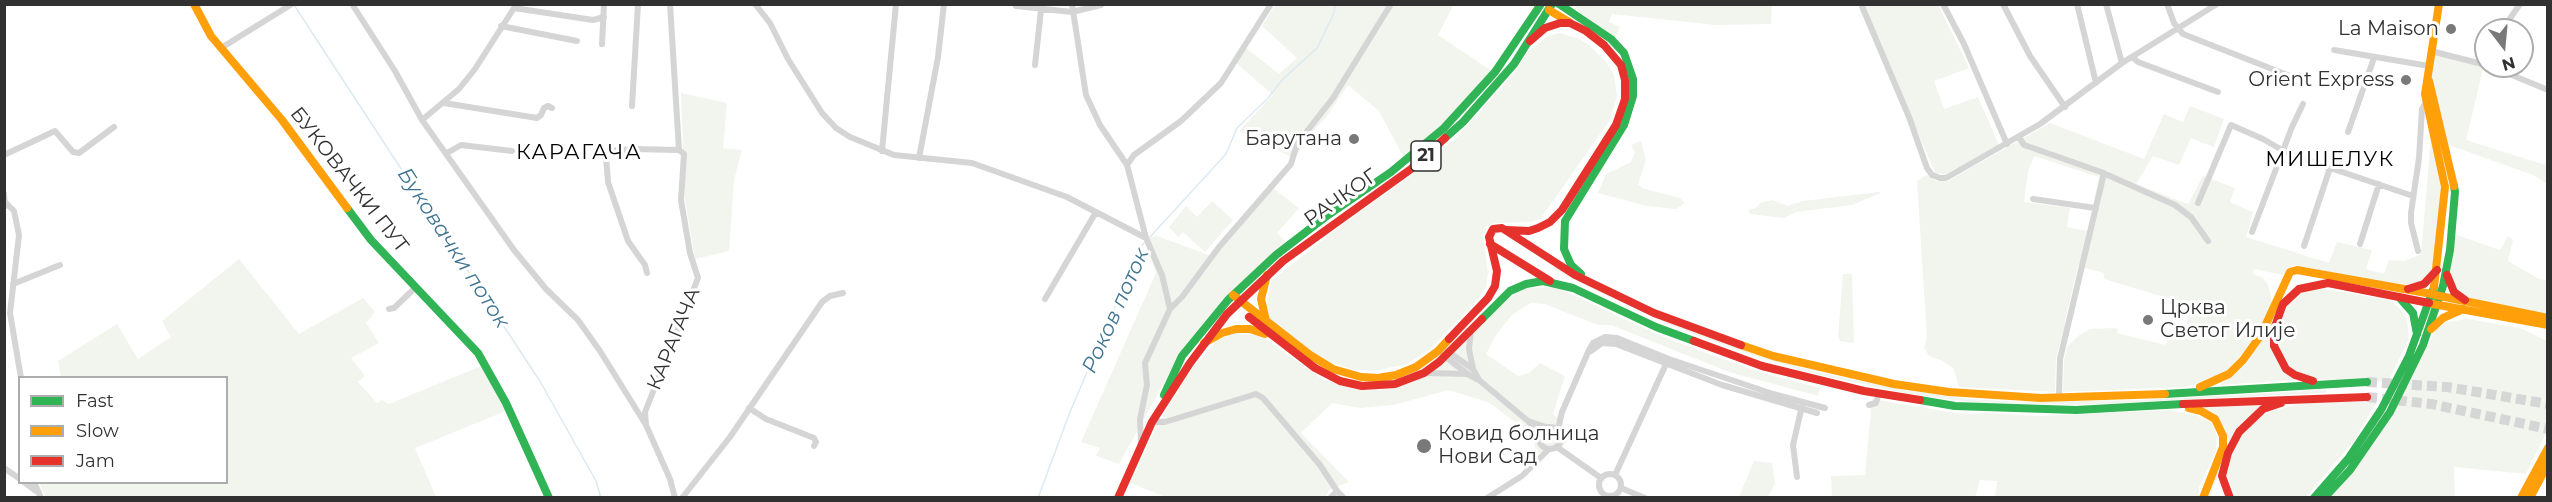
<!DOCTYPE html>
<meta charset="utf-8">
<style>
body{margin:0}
#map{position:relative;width:2552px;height:502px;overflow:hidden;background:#fff;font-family:Montserrat,sans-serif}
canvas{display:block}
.frame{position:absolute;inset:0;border:6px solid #313131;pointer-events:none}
.legend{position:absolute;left:18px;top:376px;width:210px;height:108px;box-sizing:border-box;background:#fff;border:2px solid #adadad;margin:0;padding:8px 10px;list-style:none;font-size:18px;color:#313131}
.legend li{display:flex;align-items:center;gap:12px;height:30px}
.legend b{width:30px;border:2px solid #adadad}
.north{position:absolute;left:2474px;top:18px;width:60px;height:60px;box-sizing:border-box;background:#fff;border:2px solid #adadad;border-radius:50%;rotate:164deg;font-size:16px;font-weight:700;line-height:24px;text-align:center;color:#313131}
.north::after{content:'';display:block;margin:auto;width:21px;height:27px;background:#797979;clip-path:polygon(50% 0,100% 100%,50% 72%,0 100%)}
</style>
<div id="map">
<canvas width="2552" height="502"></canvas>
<div class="frame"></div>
<ul class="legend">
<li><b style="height:8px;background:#30b455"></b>Fast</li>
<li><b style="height:8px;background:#ff9f0a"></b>Slow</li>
<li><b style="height:8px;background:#e5322d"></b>Jam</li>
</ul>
<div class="north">N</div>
</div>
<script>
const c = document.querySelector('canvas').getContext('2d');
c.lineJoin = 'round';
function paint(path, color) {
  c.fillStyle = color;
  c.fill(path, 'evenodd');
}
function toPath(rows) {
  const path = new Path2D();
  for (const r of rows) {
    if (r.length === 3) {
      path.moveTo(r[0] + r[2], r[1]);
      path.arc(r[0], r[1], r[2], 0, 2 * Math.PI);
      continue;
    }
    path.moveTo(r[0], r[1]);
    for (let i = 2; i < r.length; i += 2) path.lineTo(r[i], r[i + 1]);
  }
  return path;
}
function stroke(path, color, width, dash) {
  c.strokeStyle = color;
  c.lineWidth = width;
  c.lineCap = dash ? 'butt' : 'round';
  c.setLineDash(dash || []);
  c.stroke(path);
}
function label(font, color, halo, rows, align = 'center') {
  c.font = font + ' Montserrat,sans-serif';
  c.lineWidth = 6;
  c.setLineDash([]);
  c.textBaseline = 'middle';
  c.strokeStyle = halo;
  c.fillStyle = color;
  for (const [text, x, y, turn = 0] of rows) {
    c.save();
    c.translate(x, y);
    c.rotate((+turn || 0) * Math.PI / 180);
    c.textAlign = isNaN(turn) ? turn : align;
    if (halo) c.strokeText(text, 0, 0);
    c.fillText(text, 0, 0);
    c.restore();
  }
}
paint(toPath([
 [1454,4,1438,35,1492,71,1471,101,1405,160,1379,111,1348,85,1326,117,1306,139,1295,159,1239,131,1273,95,1236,63,1246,48,1279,74,1297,58,1262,26,1275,5],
 [1574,5,1772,5,1771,24,1716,25,1612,14,1609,22,1620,27,1615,39,1579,12],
 [1864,5,1938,5,1969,68,1934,81,1944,109,1978,97,1999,145,1945,175,1935,173],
 [1559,33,1577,38,1588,44,1606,62,1614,75,1617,96,1610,120,1541,218,1531,222,1496,223,1487,226,1483,236,1488,274,1486,287,1479,298,1430,349,1407,364,1374,371,1351,369,1320,358,1270,320,1265,308,1272,280,1343,224,1401,183,1457,137,1508,80,1529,51,1548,36],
 [2433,53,2484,65,2466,140,2545,165,2547,159,2547,184,2533,175,2446,144,2430,74],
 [681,93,727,103,723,148,742,150,734,180,729,251,695,259,685,199],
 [2190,106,2224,119,2214,147,2191,138,2179,165,2153,156,2136,184,2188,204,2203,176,2235,188,2230,202,2253,212,2246,237,2329,263,2337,242,2372,250,2366,269,2384,274,2389,260,2405,261,2421,254,2431,138,2442,195,2432,271,2421,283,2407,287,2294,265,2283,275,2254,269,2253,274,2263,278,2268,285,2272,302,2258,335,2226,372,2186,387,2063,392,2064,360,2067,347,2078,336,2090,329,2112,328,2118,329,2117,333,2166,345,2170,331,2184,334,2191,305,2104,279,2104,273,2078,266,2065,320,2064,335,2060,343,2056,359,2055,392,1959,387,1954,369,1943,361,1929,356,1924,347,1927,338,1917,181,1927,175,1936,181,1948,181,2050,123,2144,159,2164,114,2183,122],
 [2034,156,2099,177,2088,231,2067,227,2070,208,2024,202,2028,172],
 [1641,141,1646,160,1638,184,1642,188,1680,198,1685,203,1676,209,1647,206,1598,193,1606,174,1631,162,1635,152,1631,145],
 [1273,188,1299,208,1277,233,1286,242,1229,294,1181,352,1119,464,1096,456,1100,448,1081,442,1156,273,1147,249,1147,238,1157,236,1214,257],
 [1879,192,1881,193,1852,205,1796,212,1784,218,1750,214,1748,210,1756,208,1760,203,1772,200,1788,206,1803,201],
 [1212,201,1233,220,1205,252,1183,232,1178,237,1169,227,1186,206,1197,217],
 [2454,234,2500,250,2508,236,2513,240,2508,261,2539,279,2547,280,2547,313,2472,301,2455,291,2448,270],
 [239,259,299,334,363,298,375,312,366,323,379,343,351,358,365,376,358,382,377,403,382,400,389,404,481,366,506,411,415,448,436,497,46,498,39,483,226,482,226,378,61,377,58,361,117,324,138,359,171,337,162,321],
 [1554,266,1749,352,1816,372,1910,391,1969,399,2017,402,2139,400,2326,390,2326,393,2075,405,1970,402,1910,394,1816,374,1748,354,1670,325,1595,290,1552,268],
 [1843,274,1852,274,1854,343,1840,341,1838,337],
 [1556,287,1654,333,1703,352,1763,373,1820,388,1818,396,1729,372,1611,325,1598,325,1545,304,1531,303,1512,315,1496,335,1486,354,1518,376,1529,373,1540,363,1565,376,1553,414,1563,423,1569,438,1561,450,1536,454,1534,437,1494,406,1487,402,1449,390,1393,405,1360,408,1332,403,1301,433,1349,482,1330,489,1325,497,1166,497,1130,483,1157,425,1193,367,1216,342,1231,334,1260,335,1324,380,1355,389,1382,390,1515,294,1530,288],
 [2318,288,2389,300,2403,311,2407,319,2409,339,2388,382,2311,379,2295,373,2276,345,2275,340,2285,306,2300,292],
 [2468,319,2520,328,2547,341,2547,431,2526,474,2454,467,2455,497,2330,498,2392,413,2436,330,2447,322],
 [2268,327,2271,327,2270,345,2295,380,2220,385,2245,364],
 [1872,399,1961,414,1987,413,2038,416,2171,410,2198,416,2211,423,2217,436,2216,451,2199,487,2199,497,1995,497,1997,481,1980,480,1975,497,1832,497,1831,476,1865,475],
 [2306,402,2377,402,2353,442,2306,497,2235,497,2227,476,2229,463,2242,433,2265,413],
 [2268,404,2236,429,2210,497,2208,497,2227,446,2220,420,2213,412,2200,407],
 [1754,461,1772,463,1775,483,1768,497,1739,497]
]), '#f2f5ed');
stroke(toPath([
 [294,5,541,383,596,481,601,498],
 [1150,237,1226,154,1237,128,1269,97,1282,80,1317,48,1334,13,1335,4],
 [1038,498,1070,412,1140,248,1144,243]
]), '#dbeaf2', 1.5);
stroke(toPath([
 [2367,382,2447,387,2548,404],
 [2367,397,2431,404,2548,429]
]), '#d6d6d6', 10, [10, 5]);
stroke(toPath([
 [352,4,395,71,422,120,514,250,546,289,578,320,600,351,646,425,670,479,675,498],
 [755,4,770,23,788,59,822,113,836,128,850,137,894,155,972,163,1067,197,1146,238],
 [1072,4,1086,95,1100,125,1127,165,1146,238,1162,275,1170,309],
 [1861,4,1909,117,1927,168,1932,175,1940,178,1946,178,2040,124,2122,63,2217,4],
 [1943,4,1964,44,2007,144],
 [2003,4,2030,56,2065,107],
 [2077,4,2096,83],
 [2106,4,2122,63],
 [2167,4,2174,23,2183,34,2290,76],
 [1016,6,1072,12,1101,5],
 [501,26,577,41],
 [2502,30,2520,4],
 [602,44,604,4],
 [221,48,292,4],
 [2334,50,2429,66],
 [2431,51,2486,65],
 [2132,57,2138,62,2218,92],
 [1035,65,1041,10],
 [2490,66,2548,90],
 [444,103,537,118,541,115,544,108,548,106,552,108],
 [632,106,638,4],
 [422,120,459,89,475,69,514,8,593,20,604,17],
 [2348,132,2374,58],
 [2019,137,2024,145,2030,147,2101,172,2175,205,2191,217,2208,241],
 [882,151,896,4],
 [447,153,461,145,512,151],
 [4,155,55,131,73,152,79,153,114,127],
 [919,158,938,57,944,4],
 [1127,165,1134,155,1181,121,1221,83,1271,4],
 [4,194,5,206],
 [2033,199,2095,208],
 [6,203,14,211,19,235,10,313,21,378],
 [2198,203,2231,125,2263,139,2289,154,2413,196],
 [2252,232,2292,127,2303,104],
 [2360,244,2379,184],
 [2304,246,2330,168],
 [2418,251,2411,223,2411,213,2419,158,2422,109,2426,102],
 [647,273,645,265,628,241,608,182,606,156,610,151,633,149,679,150],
 [13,284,60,265],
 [1045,299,1096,212],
 [389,309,394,308,416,287],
 [1471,331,1469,349,1473,369],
 [1447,351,1473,369,1479,380],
 [1591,351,1602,343,1616,344,1722,385,1817,413],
 [1443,355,1469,375,1479,380,1528,421,1540,434],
 [1427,373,1468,374],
 [2059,397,2060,359,2104,173],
 [1869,405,1876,403,1879,393],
 [749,408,766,419,814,438,816,442,814,446],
 [1528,421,1546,427],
 [1152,422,1165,422,1256,394,1263,398,1320,465,1337,491],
 [646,424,645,412,698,278,690,253,681,200,684,154,679,150,670,4],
 [1550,438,11],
 [1558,429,1562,412,1589,350,1593,343,1605,337,1617,338,1669,359,1773,394,1825,408],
 [1141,442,1140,419,1147,385,1145,363,1170,309,1182,297,1219,247,1291,164,1297,144,1333,98,1391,4],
 [1557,447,1601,478],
 [4,468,20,479],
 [1610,485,11],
 [1615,475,1666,364],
 [1797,477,1793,445,1802,406],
 [24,482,36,491],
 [34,482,41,498],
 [1621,488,1645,498],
 [682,498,730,437,822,302,830,296,843,293],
 [1330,498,1337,491,1344,498],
 [1487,498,1522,476,1549,449]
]), '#d5d5d5', 6);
stroke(toPath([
 [1559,4,1611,39,1624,53,1633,79,1633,96,1624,125,1565,221,1564,249,1571,265,1581,274],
 [1445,138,1463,122,1514,64,1552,4],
 [347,208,371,240,478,353,506,403,549,498],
 [2399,297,2413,313,2417,334],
 [1482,319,1510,291,1526,284,1543,281,1573,288,1656,327,1694,341],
 [2165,394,2367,382],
 [1164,395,1182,356,1228,300,1276,255,1324,218,1391,172,1444,128,1495,72,1541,4],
 [1920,400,1955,406,2076,410,2183,404],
 [2314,498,2348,459,2381,410,2409,356,2434,287],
 [2324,498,2350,470,2390,412,2423,345,2443,286,2450,250,2455,192,2454,186]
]), '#30b455', 8);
stroke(toPath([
 [194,4,211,36,282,120,347,208],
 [1549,10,1569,22],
 [2429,81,2454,186],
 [2434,287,2445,187,2425,94,2439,4],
 [1233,295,1310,355,1333,369,1361,377,1378,378,1396,375,1416,367,1438,351,1449,339],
 [2435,295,2548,318],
 [2433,304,2548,325],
 [1266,321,1261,299,1267,275],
 [2431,329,2443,318,2463,309],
 [1204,343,1222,333,1236,329,1250,329,1265,334],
 [1741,345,1773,356,1894,384,1949,392,2041,398,2165,394],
 [2200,387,2229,374,2243,360,2261,335,2290,272,2297,270,2432,294],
 [2189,408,2201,411,2215,419,2223,436,2223,447,2203,498],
 [2521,498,2548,448],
 [2530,498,2548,464]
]), '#ff9f0a', 8);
stroke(toPath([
 [1506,230,1529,231,1538,228,1550,222,1562,210,1616,125,1625,99,1625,80,1621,65,1604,45,1586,31,1570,23,1560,23,1545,28,1530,41],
 [1490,244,1550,281],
 [2447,275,2454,292,2465,300],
 [2408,289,2424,284,2437,270],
 [1249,317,1315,368,1340,381,1362,386,1395,384,1424,373,1439,362,1482,319],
 [1449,339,1488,298,1495,286,1497,271,1489,237,1493,229,1502,228,1575,275,1654,313,1741,345],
 [1694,341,1762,366,1864,391,1920,400],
 [2313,381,2295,375,2286,369,2274,346,2274,329,2283,304,2299,289,2328,283,2429,303],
 [2183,404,2367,397],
 [1118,498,1152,422,1190,363,1227,314,1283,261,1411,169,1445,138],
 [2230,498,2222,476,2228,453,2239,432,2263,409,2281,403]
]), '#e5322d', 8);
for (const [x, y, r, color] of [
 [2451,29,6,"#797979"],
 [2406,80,6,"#797979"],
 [1354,139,6,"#797979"],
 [2148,320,6,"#797979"],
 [1424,446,8,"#797979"]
]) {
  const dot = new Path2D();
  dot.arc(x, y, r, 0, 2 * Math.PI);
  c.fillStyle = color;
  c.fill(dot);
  stroke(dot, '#fff', 2);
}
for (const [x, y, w] of [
 [1426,156,30]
]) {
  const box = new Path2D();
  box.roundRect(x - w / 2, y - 15, w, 30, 4.5);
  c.fillStyle = '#fff';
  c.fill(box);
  stroke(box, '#313131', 1.5);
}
label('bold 18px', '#313131', null, [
 ["21",1426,156]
]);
label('20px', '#313131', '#fff', [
 ["La Maison",2439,29],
 ["Orient Express",2394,80],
 ["Барутана",1342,139],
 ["Црква",2160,308,"left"],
 ["Светог Илије",2160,331,"left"],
 ["Ковид болница",1438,434,"left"],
 ["Нови Сад",1438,457,"left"]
], 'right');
label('20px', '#313131', '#fff', [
 ["БУКОВАЧКИ ПУТ",349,180,52],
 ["РАЧКОГ",1341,198,-35],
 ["КАРАГАЧА",674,339,-68]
]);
c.letterSpacing = '1.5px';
label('21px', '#000', '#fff', [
 ["КАРАГАЧА",579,153],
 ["МИШЕЛУК",2330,160]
]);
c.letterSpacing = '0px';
label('italic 21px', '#3f7592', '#fff', [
 ["Буковачки поток",453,248,57],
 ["Роков поток",1116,311,-66]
]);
</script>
